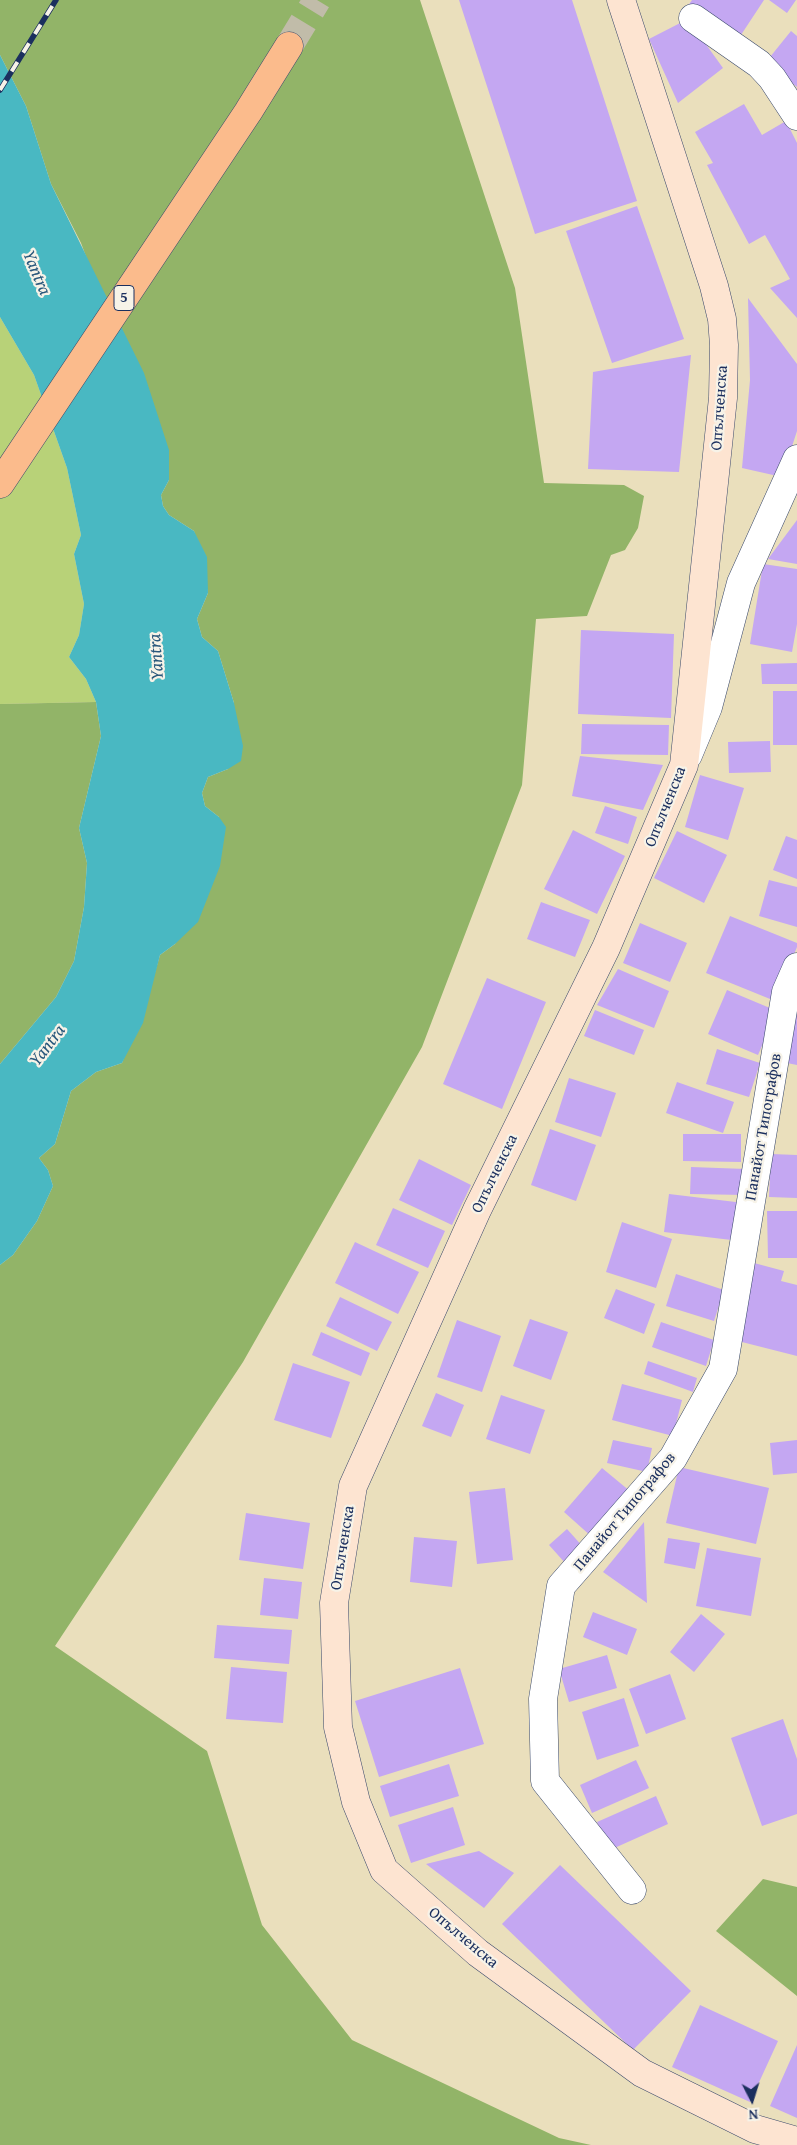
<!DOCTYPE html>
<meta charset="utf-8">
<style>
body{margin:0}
#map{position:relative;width:797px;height:2145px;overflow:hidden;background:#eadfbc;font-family:"Gentium Book Plus",serif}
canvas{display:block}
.north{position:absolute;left:727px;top:2075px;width:50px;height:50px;-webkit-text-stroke:4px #f7f3e8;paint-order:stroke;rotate:175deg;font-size:14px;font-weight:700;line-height:20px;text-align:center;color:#1b2f5e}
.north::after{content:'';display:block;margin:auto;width:18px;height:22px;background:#1b2f5e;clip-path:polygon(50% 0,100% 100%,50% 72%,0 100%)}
</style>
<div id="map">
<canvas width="797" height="2145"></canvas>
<div class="north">N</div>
</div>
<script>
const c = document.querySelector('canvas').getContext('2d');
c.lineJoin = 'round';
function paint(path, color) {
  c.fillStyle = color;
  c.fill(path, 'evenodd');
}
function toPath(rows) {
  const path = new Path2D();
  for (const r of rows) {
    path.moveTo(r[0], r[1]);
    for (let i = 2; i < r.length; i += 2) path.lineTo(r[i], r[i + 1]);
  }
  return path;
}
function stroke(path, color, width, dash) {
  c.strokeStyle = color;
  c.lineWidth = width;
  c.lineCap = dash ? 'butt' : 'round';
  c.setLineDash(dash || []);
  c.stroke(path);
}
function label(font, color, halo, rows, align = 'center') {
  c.font = font + ' "Gentium Book Plus",serif';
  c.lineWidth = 4.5;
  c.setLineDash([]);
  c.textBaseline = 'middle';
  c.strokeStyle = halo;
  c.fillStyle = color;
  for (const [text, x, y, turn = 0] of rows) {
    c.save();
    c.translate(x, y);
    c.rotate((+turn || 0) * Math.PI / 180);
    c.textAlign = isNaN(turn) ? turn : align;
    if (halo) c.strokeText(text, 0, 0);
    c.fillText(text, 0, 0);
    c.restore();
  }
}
paint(toPath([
 [0,317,34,375,67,468,81,535,74,554,84,604,79,635,69,657,86,679,96,702,0,704]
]), '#b8d278');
paint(toPath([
 [0,0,420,0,515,288,544,483,624,485,644,496,638,528,625,550,611,555,587,616,536,619,522,785,422,1047,243,1362,55,1646,207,1751,262,1925,352,2040,559,2138,591,2145,0,2145,0,1265,13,1255,37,1221,53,1186,48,1170,39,1158,55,1144,71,1091,96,1072,122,1063,153,979,160,955,175,944,219,817,205,806,202,793,208,777,228,769,234,703,218,651,202,637,197,619,208,593,194,531,169,515,163,506,161,495,169,480,81,243,51,184,26,106,0,55],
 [96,702,101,736,79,828,87,863,84,907,74,961,56,997,0,1064,0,704],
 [763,1879,797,1887,797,1996,716,1931]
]), '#92b468');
paint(toPath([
 [0,55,26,106,51,184,144,373,169,450,169,480,161,495,163,506,169,515,194,531,207,557,208,593,197,619,202,637,218,651,234,703,243,746,241,761,228,769,208,777,202,793,205,806,219,817,226,827,220,866,198,922,175,944,160,955,143,1023,122,1063,96,1072,71,1091,55,1144,39,1158,48,1170,53,1186,37,1221,13,1255,0,1265,0,1064,56,997,74,961,84,907,87,863,79,828,101,736,96,702,86,679,69,657,79,635,84,604,74,554,81,535,67,468,34,375,0,317]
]), '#49b8c2');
paint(toPath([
 [459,0,572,0,637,201,535,234],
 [692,0,764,0,737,41,687,7],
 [769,0,796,0,787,13],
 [686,20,713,39,705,43,723,68,678,103,649,39],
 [791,31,797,36,797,87,766,62],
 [744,104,762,135,786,121,797,143,797,318,770,288,790,279,765,235,749,244,707,165,713,163,695,132],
 [637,206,684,339,612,363,566,231],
 [748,298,797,364,797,431,782,477,742,468,750,380],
 [691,355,679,472,588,469,593,372],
 [797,520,797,564,768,559],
 [763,564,797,569,797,624,792,652,750,644],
 [581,630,674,634,671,718,578,714],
 [797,663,797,684,762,684,761,664],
 [773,691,797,691,797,745,773,745],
 [582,724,669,725,668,755,581,754],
 [770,741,771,772,729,773,728,742],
 [580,756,663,765,643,810,572,796],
 [700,775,744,788,728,840,685,827],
 [605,806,637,817,628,844,595,833],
 [573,830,625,856,597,914,544,889],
 [677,831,727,855,704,903,654,878],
 [786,836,797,840,797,879,773,870],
 [769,880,797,887,797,927,759,916],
 [541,902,590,920,575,957,527,939],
 [730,916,797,943,797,947,775,1001,706,973],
 [640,923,687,943,670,982,623,963],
 [618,969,669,991,654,1028,597,1005],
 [487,978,546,1002,502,1109,443,1084],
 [727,990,777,1011,758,1055,708,1034],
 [797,1006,797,1065,782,1062],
 [595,1010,644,1030,634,1055,584,1036],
 [717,1049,760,1063,749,1097,706,1084],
 [569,1078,616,1093,601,1137,555,1122],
 [677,1082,734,1102,723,1133,666,1113],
 [550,1129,596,1145,576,1201,531,1185],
 [683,1134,741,1134,741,1162,683,1161],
 [771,1154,797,1155,797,1198,769,1197],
 [419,1159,471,1185,452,1225,399,1200],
 [691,1167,746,1169,745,1195,690,1194],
 [669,1194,744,1203,740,1241,664,1232],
 [393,1208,445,1231,428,1268,376,1245],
 [767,1211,797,1211,797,1258,768,1258],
 [622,1222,672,1239,656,1288,606,1272],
 [355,1242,419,1272,398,1314,335,1283],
 [754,1263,784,1271,781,1281,797,1285,797,1356,734,1340],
 [676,1274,724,1290,714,1321,666,1306],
 [616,1289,655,1304,644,1334,604,1318],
 [340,1297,392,1322,377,1351,326,1326],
 [530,1319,568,1332,551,1380,513,1366],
 [457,1320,501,1336,482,1392,437,1377],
 [661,1322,714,1340,706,1366,652,1347],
 [321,1332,370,1353,361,1376,312,1355],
 [648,1361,697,1378,693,1392,644,1374],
 [293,1363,350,1382,331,1438,274,1420],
 [622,1384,682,1400,673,1436,612,1420],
 [436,1393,464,1405,451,1437,422,1426],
 [501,1395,545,1410,530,1454,486,1439],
 [613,1440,652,1448,647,1472,607,1463],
 [797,1440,797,1473,773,1475,770,1443],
 [679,1467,769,1488,756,1544,666,1523],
 [602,1468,631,1492,592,1537,564,1512],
 [505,1488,513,1560,477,1564,469,1492],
 [246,1513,310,1523,303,1569,239,1560],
 [644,1522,647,1603,603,1572],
 [567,1529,584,1548,566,1564,549,1545],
 [414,1537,457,1541,452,1587,410,1582],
 [668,1538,700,1543,695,1569,664,1563],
 [707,1548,761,1558,751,1616,696,1606],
 [264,1578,302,1582,298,1619,260,1615],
 [593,1612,637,1629,627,1655,583,1637],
 [701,1614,725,1634,694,1672,670,1652],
 [217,1625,292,1630,289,1664,214,1658],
 [607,1655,617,1688,569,1702,559,1669],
 [231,1667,287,1672,283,1723,226,1719],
 [460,1668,484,1744,379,1777,355,1701],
 [670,1674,686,1719,646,1734,629,1689],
 [624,1698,639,1746,597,1760,582,1712],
 [783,1719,797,1759,797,1814,762,1826,731,1738],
 [636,1760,649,1788,592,1813,580,1785],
 [449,1764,459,1796,390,1817,380,1786],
 [656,1796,668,1824,610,1850,597,1822],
 [453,1807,465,1845,411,1863,398,1825],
 [479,1851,514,1873,484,1908,426,1864],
 [560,1865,691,1991,633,2050,502,1924],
 [700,2005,778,2041,750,2102,672,2067],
 [797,2045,797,2118,770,2106]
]), '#c4a7f2');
stroke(toPath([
 [289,46,317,0]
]), '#c1bca9', 28, [28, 14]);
const street = toPath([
 [693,18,759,64,772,78,797,116],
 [688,755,708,707,741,583,797,459],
 [632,1890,545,1781,543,1699,561,1586,673,1458,723,1369,786,992,797,967]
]);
const secondary = toPath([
 [621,0,714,286,722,319,724,345,723,398,684,765,606,948,477,1210,353,1486,334,1603,338,1727,356,1802,384,1870,478,1953,642,2073,755,2129,797,2141]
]);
const primary = toPath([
 [0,484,248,112,289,46]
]);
stroke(street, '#3a496c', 29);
stroke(secondary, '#3a496c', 29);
stroke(primary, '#3a496c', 29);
stroke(street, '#fff', 28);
stroke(secondary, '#fde4d1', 28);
stroke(primary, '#fbbb8c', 28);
const rail = toPath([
 [0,90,56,0]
]);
stroke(rail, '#1b2f5e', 5.5);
stroke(rail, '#f7f3e8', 4, [11]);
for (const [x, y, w] of [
 [124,298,20]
]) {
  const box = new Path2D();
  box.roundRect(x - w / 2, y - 12.5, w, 25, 4);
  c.fillStyle = '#f7f3e8';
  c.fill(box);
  stroke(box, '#1b2f5e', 1);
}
label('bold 15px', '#1b2f5e', null, [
 ["5",124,298]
]);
label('16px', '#1b2f5e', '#f7f3e8', [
 ["Опълченска",720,408,-86],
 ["Опълченска",666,807,-68],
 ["Панайот Типографов",764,1127,-80],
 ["Опълченска",495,1174,-64],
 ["Панайот Типографов",625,1512,-50],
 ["Опълченска",343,1548,-81],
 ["Опълченска",463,1938,40]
]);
label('italic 18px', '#29587c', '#f7f3e8', [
 ["Yantra",36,273,67],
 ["Yantra",157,657,-94],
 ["Yantra",48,1046,-53]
]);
</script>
